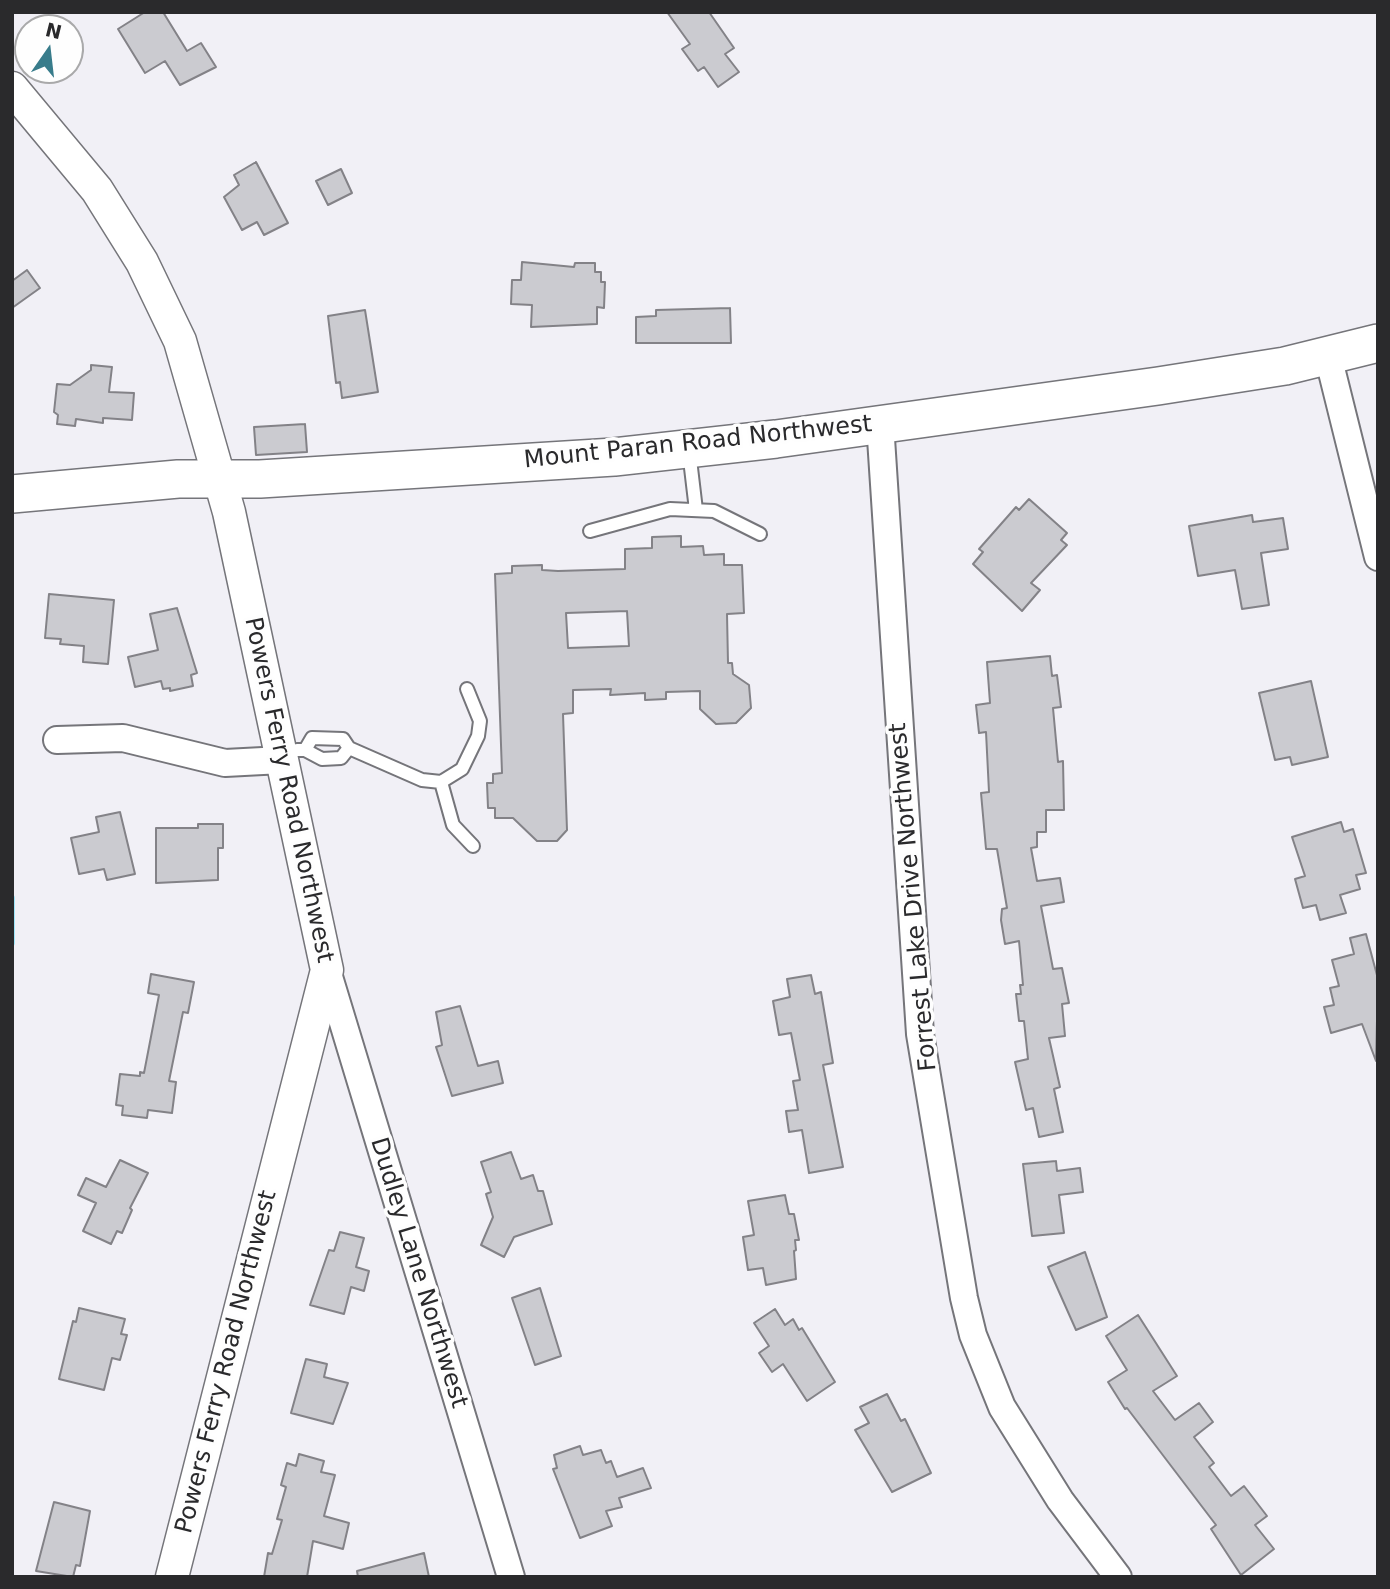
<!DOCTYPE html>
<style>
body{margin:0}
#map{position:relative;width:1390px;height:1589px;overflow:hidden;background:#f1f0f6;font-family:"DejaVu Sans",sans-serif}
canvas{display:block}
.frame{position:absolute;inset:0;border:14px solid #2a2a2c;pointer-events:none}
.north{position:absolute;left:14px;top:14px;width:70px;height:70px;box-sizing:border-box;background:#fefefe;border:2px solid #a9a9aa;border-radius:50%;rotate:14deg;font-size:19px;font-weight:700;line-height:28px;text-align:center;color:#2a2a2c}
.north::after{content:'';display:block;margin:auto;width:24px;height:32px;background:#387c8b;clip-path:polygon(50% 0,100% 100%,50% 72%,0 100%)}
</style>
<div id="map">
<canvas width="1390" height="1589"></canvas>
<div class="frame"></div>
<div class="north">N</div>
</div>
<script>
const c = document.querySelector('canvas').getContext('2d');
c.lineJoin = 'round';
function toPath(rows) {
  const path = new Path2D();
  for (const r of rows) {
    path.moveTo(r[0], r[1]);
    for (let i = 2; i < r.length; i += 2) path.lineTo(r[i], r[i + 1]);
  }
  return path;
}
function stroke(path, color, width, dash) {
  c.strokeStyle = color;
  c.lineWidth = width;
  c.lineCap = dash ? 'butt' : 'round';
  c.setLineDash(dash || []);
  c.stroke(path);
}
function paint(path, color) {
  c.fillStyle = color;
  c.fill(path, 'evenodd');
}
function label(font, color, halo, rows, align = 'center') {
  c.font = font + ' "DejaVu Sans",sans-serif';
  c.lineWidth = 7;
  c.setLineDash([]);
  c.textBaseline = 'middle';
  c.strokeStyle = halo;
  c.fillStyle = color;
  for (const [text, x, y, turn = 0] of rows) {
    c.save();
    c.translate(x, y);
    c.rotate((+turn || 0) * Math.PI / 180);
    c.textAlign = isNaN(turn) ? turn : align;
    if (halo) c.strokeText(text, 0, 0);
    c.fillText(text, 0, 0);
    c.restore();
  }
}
stroke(toPath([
 [12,898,12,943]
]), '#9fe6fa', 6);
const building = toPath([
 [145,12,163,12,187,51,201,43,216,67,180,85,165,61,145,73,118,29,145,12],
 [667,12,709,12,734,48,725,54,739,72,718,87,704,67,698,71,682,49,690,44,667,12],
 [256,162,288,223,264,235,257,222,242,230,224,197,239,185,234,175,256,162],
 [341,169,352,193,328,205,316,181,341,169],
 [522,262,574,267,575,263,595,263,595,272,601,272,601,282,605,282,604,308,597,307,597,324,531,327,532,305,511,304,512,280,521,280,522,262],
 [27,270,40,288,12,308,12,281,27,270],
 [730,308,731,343,636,343,636,317,656,316,656,310,730,308],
 [365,310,378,392,342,398,340,382,336,383,328,316,365,310],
 [91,365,112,367,109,392,134,393,132,420,103,418,103,423,76,419,75,426,57,424,58,415,54,412,57,384,70,385,91,370,91,365],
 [305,424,307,452,256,455,254,427,305,424],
 [1029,499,1067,533,1061,540,1067,545,1031,583,1040,590,1022,611,973,564,983,552,979,549,1016,507,1019,510,1029,499],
 [1252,515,1253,522,1283,518,1288,549,1261,553,1269,605,1242,609,1235,570,1198,576,1189,526,1252,515],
 [681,536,681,547,703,546,704,555,724,554,724,565,742,565,744,613,727,614,728,663,732,663,733,674,749,685,751,708,736,723,716,724,700,709,700,691,666,692,666,699,645,700,645,693,610,695,611,689,573,690,573,713,563,714,567,830,557,841,537,841,513,818,495,818,495,808,488,808,487,783,493,783,493,774,502,773,495,574,512,573,512,566,542,565,542,570,558,571,625,569,625,549,652,548,652,537,681,536],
 [627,611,629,646,568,648,566,613,627,611],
 [49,594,114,600,108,664,83,662,84,646,60,644,61,639,45,638,49,594],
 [177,608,197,673,191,675,193,686,170,691,170,688,163,689,161,681,135,687,128,657,158,650,150,614,177,608],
 [1050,656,1052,676,1057,675,1061,707,1053,708,1058,762,1063,761,1064,810,1046,810,1046,832,1037,832,1037,847,1031,848,1037,881,1060,878,1064,902,1041,906,1053,969,1062,968,1069,1003,1062,1004,1065,1036,1049,1038,1060,1087,1054,1089,1063,1132,1039,1137,1033,1108,1026,1110,1015,1062,1028,1059,1024,1021,1019,1021,1016,994,1021,994,1020,985,1023,985,1019,941,1005,944,1001,920,1002,909,1007,908,997,849,986,849,981,793,989,792,986,732,979,733,976,705,990,703,987,662,1050,656],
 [1311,681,1328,757,1292,765,1290,757,1275,760,1259,693,1311,681],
 [120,812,135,874,107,880,104,869,79,874,71,838,99,832,96,817,120,812],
 [1341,822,1344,832,1353,829,1366,873,1356,875,1360,889,1340,895,1346,913,1320,920,1316,905,1303,908,1295,879,1305,876,1292,837,1341,822],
 [198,824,223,824,223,848,218,848,218,880,156,883,156,828,198,828,198,824],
 [1366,934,1378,979,1376,1061,1362,1024,1331,1033,1324,1007,1334,1005,1330,988,1339,986,1332,960,1354,954,1350,938,1366,934],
 [151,974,194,982,188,1013,183,1012,169,1081,176,1082,172,1113,148,1110,147,1118,122,1115,123,1106,116,1105,120,1074,140,1076,140,1072,144,1073,159,995,148,993,151,974],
 [811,975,815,994,821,992,833,1063,823,1065,843,1167,809,1173,802,1130,789,1132,786,1111,798,1110,793,1081,800,1080,791,1033,779,1035,773,1001,790,997,787,979,811,975],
 [460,1006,478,1066,498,1061,503,1083,452,1096,436,1047,442,1045,436,1012,460,1006],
 [511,1152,521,1179,533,1175,538,1191,543,1191,552,1224,514,1237,504,1257,481,1245,493,1217,486,1194,491,1192,481,1162,511,1152],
 [120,1160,148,1173,130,1208,132,1210,122,1233,117,1231,111,1244,83,1231,96,1203,78,1195,86,1178,106,1187,120,1160],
 [1056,1161,1057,1171,1080,1168,1083,1192,1059,1195,1064,1233,1032,1236,1023,1164,1056,1161],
 [785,1195,789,1214,794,1214,799,1240,795,1240,796,1250,794,1251,796,1279,766,1285,763,1268,748,1270,743,1237,754,1235,748,1201,785,1195],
 [340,1232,364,1238,356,1267,369,1271,364,1291,351,1287,344,1314,310,1305,329,1250,334,1251,340,1232],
 [1085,1252,1107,1317,1076,1330,1048,1267,1085,1252],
 [540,1288,561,1356,535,1365,512,1298,540,1288],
 [79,1308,125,1319,121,1334,127,1335,120,1360,112,1358,104,1390,59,1379,73,1321,76,1322,79,1308],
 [775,1309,785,1325,793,1319,799,1330,802,1328,835,1382,807,1401,783,1364,772,1372,759,1353,769,1346,754,1323,775,1309],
 [1138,1315,1177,1376,1153,1391,1175,1420,1199,1403,1213,1422,1194,1437,1214,1463,1209,1467,1231,1496,1244,1486,1267,1516,1255,1525,1274,1549,1241,1575,1211,1529,1216,1525,1127,1408,1125,1409,1108,1382,1127,1370,1106,1336,1138,1315],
 [306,1359,327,1364,324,1377,348,1383,333,1424,291,1413,306,1359],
 [887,1394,901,1421,905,1419,931,1473,892,1492,855,1430,869,1423,860,1407,887,1394],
 [580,1446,583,1455,601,1450,606,1463,611,1461,617,1477,643,1468,651,1488,619,1498,622,1507,606,1511,612,1526,580,1538,553,1469,557,1468,554,1455,580,1446],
 [299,1454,324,1461,321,1472,335,1475,324,1516,349,1523,343,1549,313,1541,307,1577,264,1577,268,1553,272,1554,282,1520,277,1519,286,1487,281,1485,287,1463,296,1466,299,1454],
 [54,1502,90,1511,80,1566,76,1565,73,1577,36,1571,54,1502],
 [424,1553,429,1577,358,1577,357,1571,424,1553]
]);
paint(building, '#cbcbd0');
stroke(building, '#838287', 2);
const service = toPath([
 [689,451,696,510],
 [590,531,670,509,714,511,760,534],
 [297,750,305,750,322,759,341,758,349,748],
 [305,750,312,738,343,739,349,748,422,780,441,782,462,769,478,736,480,721,467,689],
 [441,782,453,825,473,846]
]);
const minor = toPath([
 [1328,356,1378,557],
 [880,423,920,1034,964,1298,973,1335,1002,1407,1060,1500,1118,1577],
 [57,740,123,738,225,763,282,760],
 [327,970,511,1577]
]);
const tertiary = toPath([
 [12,88,97,190,142,262,180,341,229,512,327,970,172,1577]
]);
const secondary = toPath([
 [12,494,178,479,260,479,614,457,776,439,1158,386,1285,366,1378,343]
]);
stroke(service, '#75757a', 16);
stroke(minor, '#75757a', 30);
stroke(tertiary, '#75757a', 35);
stroke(secondary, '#75757a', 40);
stroke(service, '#fff', 12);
stroke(minor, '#fff', 26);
stroke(tertiary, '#fff', 32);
stroke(secondary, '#fff', 37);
label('24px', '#2a2a2c', '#fefefe', [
 ["Mount Paran Road Northwest",698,443,-6],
 ["Powers Ferry Road Northwest",288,790,78],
 ["Forrest Lake Drive Northwest",914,897,-95],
 ["Dudley Lane Northwest",418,1273,73],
 ["Powers Ferry Road Northwest",227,1362,-76]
]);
</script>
